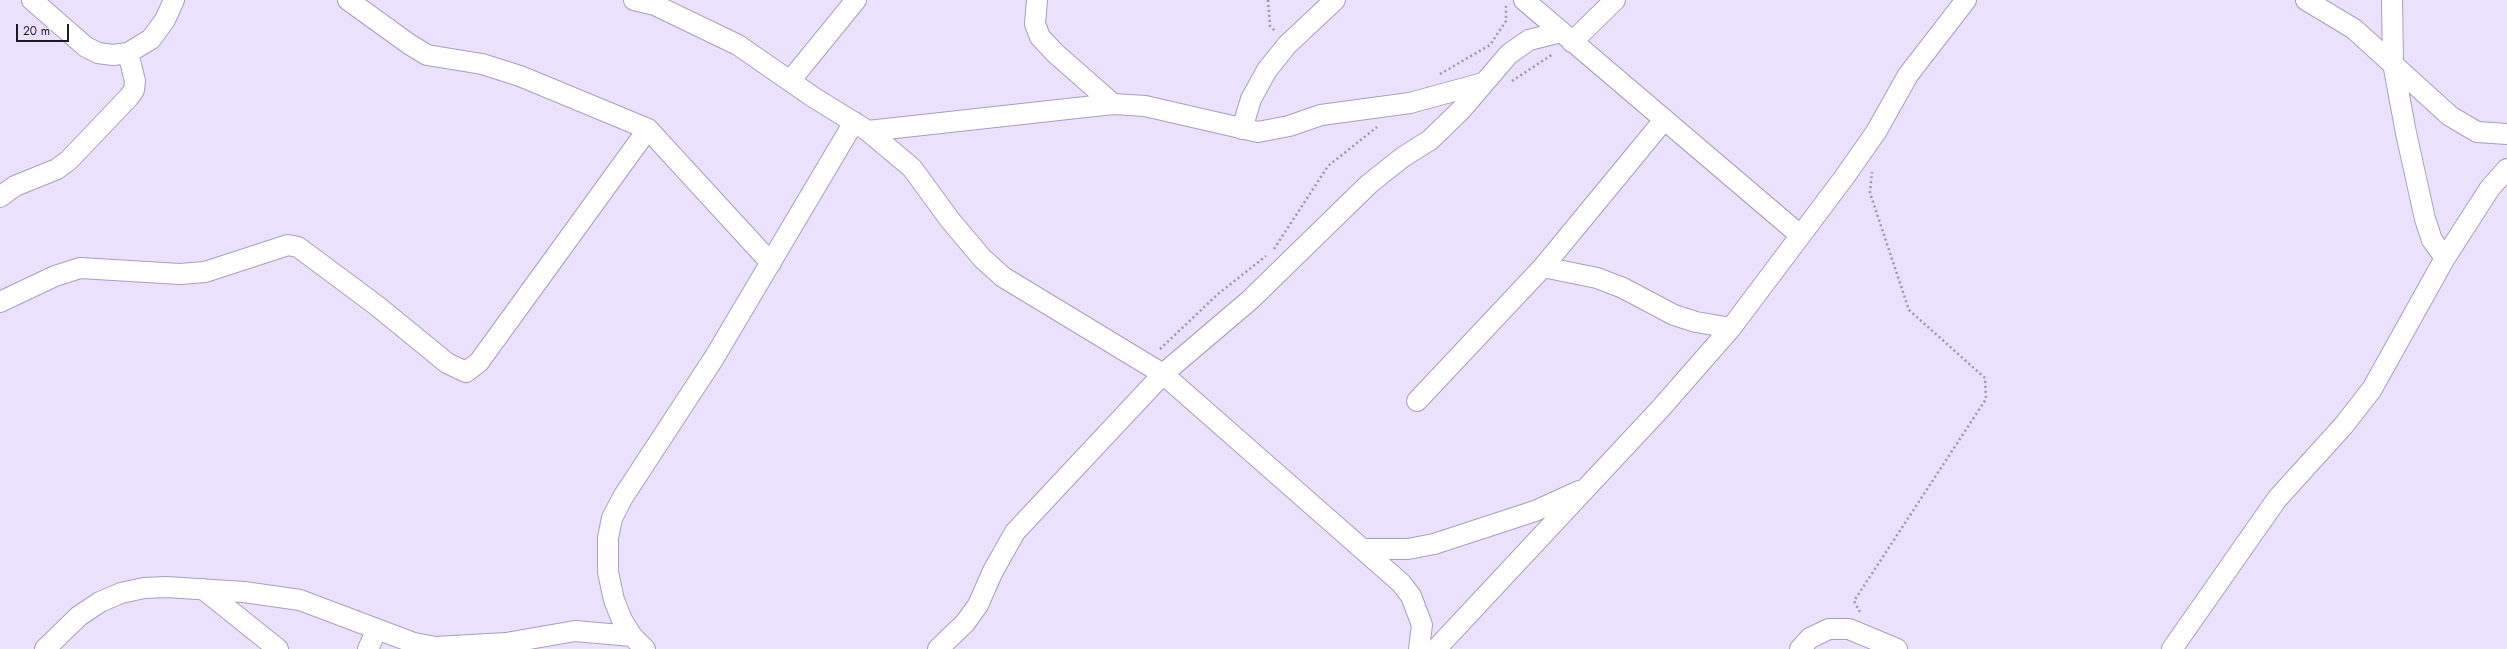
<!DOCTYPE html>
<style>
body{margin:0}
#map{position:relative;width:2507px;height:649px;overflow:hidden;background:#eae2fd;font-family:Jost,sans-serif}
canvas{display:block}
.scale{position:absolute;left:16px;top:24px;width:53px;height:18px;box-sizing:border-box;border:2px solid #1d1925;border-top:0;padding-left:5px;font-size:12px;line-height:14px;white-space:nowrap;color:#1d1925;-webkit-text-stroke:3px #eae2fd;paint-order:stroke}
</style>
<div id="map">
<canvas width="2507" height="649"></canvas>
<div class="scale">20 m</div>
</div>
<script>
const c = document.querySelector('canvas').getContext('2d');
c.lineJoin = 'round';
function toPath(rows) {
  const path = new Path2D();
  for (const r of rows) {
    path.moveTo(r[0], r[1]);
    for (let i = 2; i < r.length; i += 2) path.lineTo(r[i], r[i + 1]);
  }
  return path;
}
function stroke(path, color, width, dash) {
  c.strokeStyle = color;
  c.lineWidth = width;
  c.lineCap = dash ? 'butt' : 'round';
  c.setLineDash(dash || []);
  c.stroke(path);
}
const street = toPath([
 [32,0,86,47,98,53,113,55,128,53,151,39,165,20,174,0],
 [348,0,409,44,427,55,482,64,520,76,648,129,771,263],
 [634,0,655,5,738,45,813,97,868,131,912,168,950,220,982,258,1003,277,1163,374,1401,583,1411,596,1422,625,1419,649],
 [1037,0,1035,24,1040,37,1055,53,1113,104],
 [1524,0,1800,235],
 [2306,0,2354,29,2450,116,2477,132,2507,134],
 [2392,0,2393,63,2406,133,2425,219,2432,240,2445,258],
 [1572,42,1615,0],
 [790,81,856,0],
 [1242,129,1251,99,1267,70,1287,45,1335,0],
 [868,131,1113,104,1145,106,1258,132,1289,126,1321,115,1410,103,1483,83],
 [0,197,15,186,57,169,69,160,129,97,134,90,135,81,128,53],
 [1543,267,1597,278,1623,288,1674,315,1696,322,1731,328],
 [0,302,55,276,80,268,180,274,205,272,288,245,298,247,376,305,447,363,466,372,479,362,648,129],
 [1417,401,1543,267,1664,120],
 [1364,549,1408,549,1434,544,1535,511,1579,491],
 [203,589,278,649],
 [45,649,79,616,100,602,121,593,144,588,166,587,244,592,300,600,414,643,436,647,506,643,575,631,632,636],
 [368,649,377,629],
 [645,649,632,636,622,620,614,600,608,572,608,538,612,518,623,497,714,358,854,122],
 [938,649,965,623,978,605,993,571,1015,532,1163,374,1250,300,1369,184,1403,157,1430,140,1461,110,1509,54,1529,40,1561,32],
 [1436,649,1661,408,1731,328,1843,179,1876,132,1908,75,1966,0],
 [1800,649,1810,638,1829,629,1849,629,1897,649],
 [2172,649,2277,499,2344,425,2372,389,2445,258,2490,188,2507,169]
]);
stroke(street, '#a89ebd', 22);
stroke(toPath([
 [1268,0,1270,26,1275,31],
 [1440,74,1490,45,1506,21,1506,6],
 [1512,81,1553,54],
 [1274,249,1328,166,1377,127],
 [1160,349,1218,294,1266,256],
 [1860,612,1854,601,1986,399,1985,378,1909,310,1870,193,1872,172]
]), '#9c96ab', 2.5, [2, 3]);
stroke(street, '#fff', 20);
</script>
